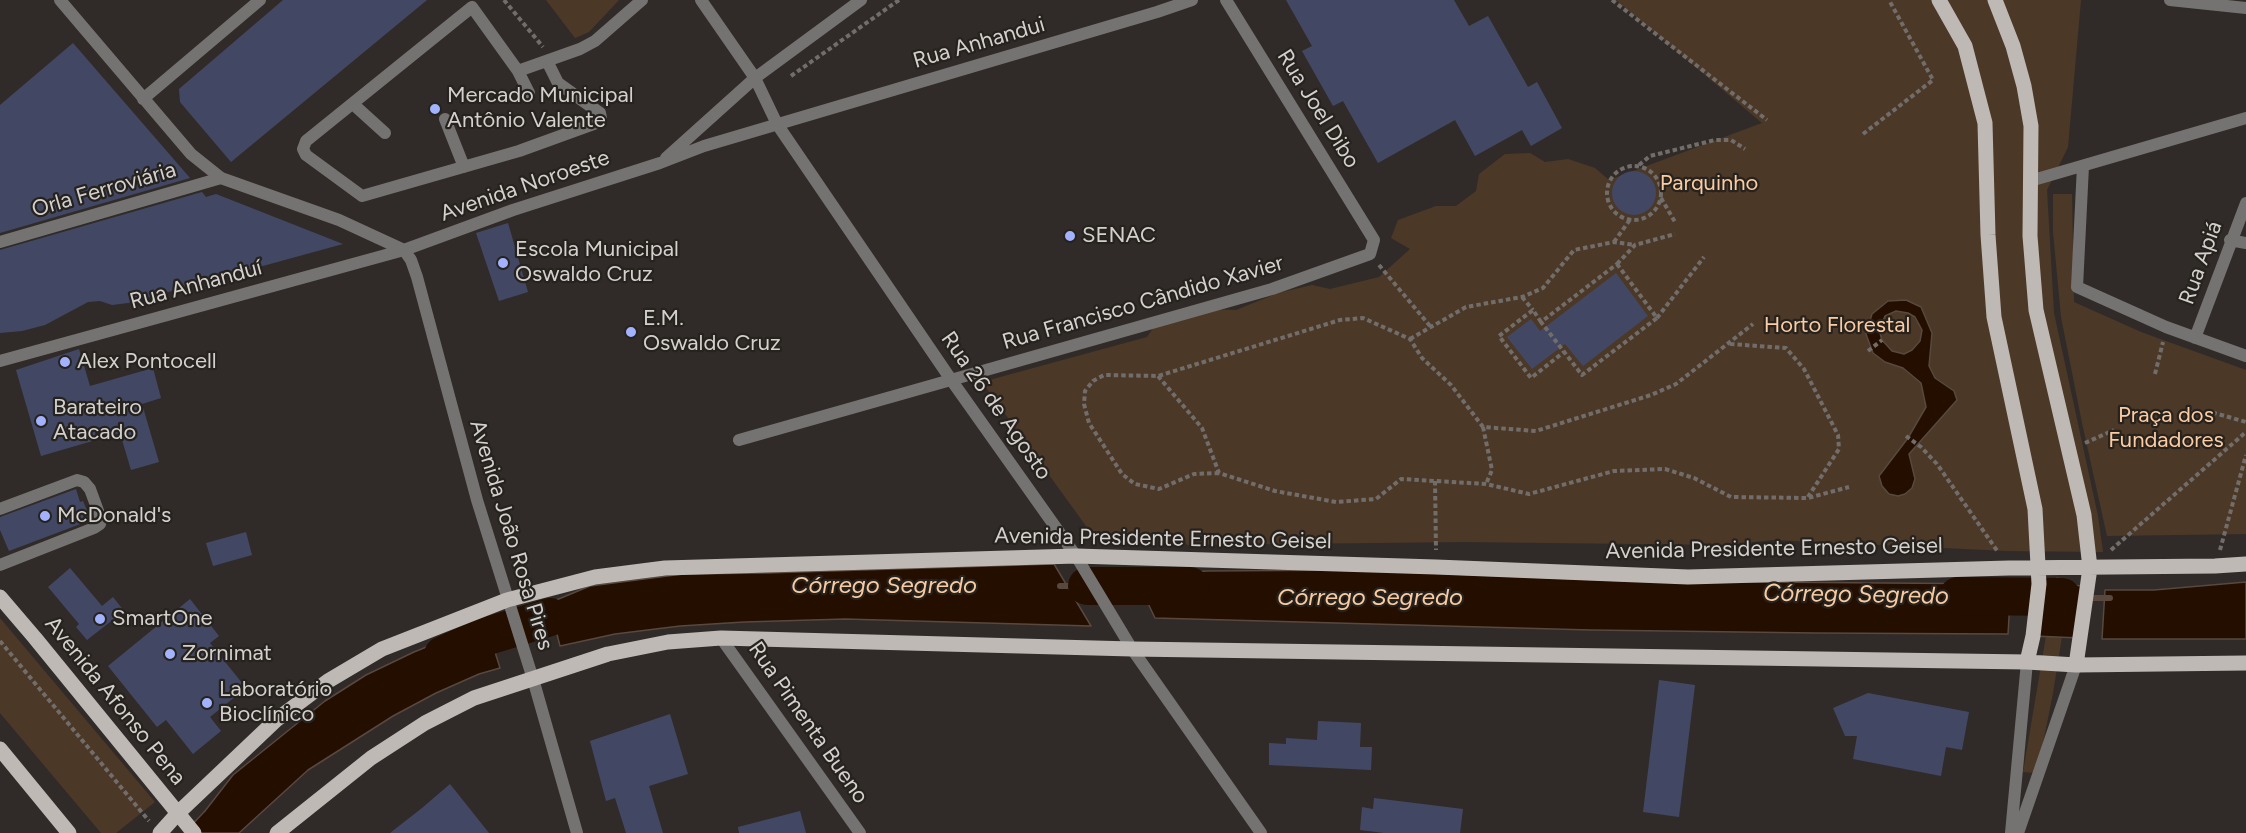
<!DOCTYPE html>
<meta charset="utf-8">
<style>
body{margin:0}
canvas{display:block;background:#302b28}
</style>
<canvas width="2246" height="833"></canvas>
<script>
const c = document.querySelector('canvas').getContext('2d');
c.lineJoin = 'round';
function paint(path, color) {
  c.fillStyle = color;
  c.fill(path, 'evenodd');
}
function toPath(rows) {
  const path = new Path2D();
  for (const r of rows) {
    if (r.length === 3) {
      path.moveTo(r[0] + r[2], r[1]);
      path.arc(r[0], r[1], r[2], 0, 2 * Math.PI);
      continue;
    }
    path.moveTo(r[0], r[1]);
    for (let i = 2; i < r.length; i += 2) path.lineTo(r[i], r[i + 1]);
  }
  return path;
}
function stroke(path, color, width, dash) {
  c.strokeStyle = color;
  c.lineWidth = width;
  c.lineCap = dash ? 'butt' : 'round';
  c.setLineDash(dash || []);
  c.stroke(path);
}
function label(font, color, halo, rows, align = 'center') {
  c.font = font + ' Figtree,sans-serif';
  c.lineWidth = 4.5;
  c.setLineDash([]);
  c.textBaseline = 'middle';
  c.strokeStyle = halo;
  c.fillStyle = color;
  for (const [text, x, y, turn = 0] of rows) {
    c.save();
    c.translate(x, y);
    c.rotate((+turn || 0) * Math.PI / 180);
    c.textAlign = isNaN(turn) ? turn : align;
    if (halo) c.strokeText(text, 0, 0);
    c.fillText(text, 0, 0);
    c.restore();
  }
}
paint(toPath([
 [546,0,619,0,589,32,575,38],
 [1616,0,2081,0,2068,147,2047,190,2054,313,2098,516,2103,552,2008,551,1773,540,1726,545,1464,542,1187,545,1184,540,1091,533,982,382,1147,337,1156,324,1204,309,1236,310,1278,293,1312,285,1330,289,1379,277,1410,249,1391,238,1398,220,1436,206,1456,206,1476,191,1479,174,1505,154,1530,153,1545,162,1568,159,1595,168,1609,180,1762,123],
 [2053,194,2072,194,2074,302,2141,332,2246,370,2246,534,2107,536,2082,423,2061,317,2053,232],
 [2056,577,2071,580,2053,693,2037,773,2023,772],
 [0,618,155,802,116,833,101,833,0,713]
]), '#4c3827');
const water = toPath([
 [1906,300,1921,307,1932,333,1929,366,1935,378,1954,391,1957,400,1909,454,1915,479,1912,488,1905,494,1898,496,1889,494,1882,486,1879,476,1908,438,1926,407,1921,383,1903,368,1885,362,1873,353,1866,334,1872,314,1888,301,1906,300],
 [1896,311,1908,313,1915,317,1922,330,1920,341,1912,350,1904,354,1892,351,1882,340,1879,330,1885,316,1896,311],
 [1054,564,1091,626,845,619,744,622,680,626,615,634,560,646,549,603,590,586,683,574,767,573,1054,564],
 [1351,570,1630,581,2011,584,2008,634,1816,633,1591,630,1155,618,1135,576,1207,571,1351,570],
 [2246,582,2246,639,2102,639,2105,590,2154,590,2246,582],
 [2040,584,2087,586,2080,638,2034,636,2040,584],
 [486,623,500,668,479,674,436,693,393,716,308,770,239,833,184,833,205,811,233,775,325,701,366,675,414,652,486,623]
]);
paint(water, '#230e00');
stroke(water, '#58483e', 1.5);
stroke(toPath([
 [1060,586,1087,586],
 [2087,598,2110,598]
]), '#58483e', 6);
stroke(toPath([
 [1087,586,1190,586],
 [1958,596,2062,597],
 [443,655,481,638,550,617]
]), '#230e00', 38);
paint(toPath([
 [283,0,427,0,231,162,180,102,179,89],
 [1286,0,1454,0,1469,26,1488,16,1528,87,1537,82,1562,128,1531,146,1522,130,1475,156,1455,120,1378,163,1343,101,1333,106,1302,51,1312,46],
 [73,43,190,178,0,233,0,105],
 [1634,193,22],
 [202,192,206,197,216,194,343,244,128,303,112,305,100,301,88,302,45,325,22,331,0,333,0,250],
 [508,223,528,292,499,301,476,233],
 [1616,273,1648,316,1583,366,1565,344,1532,369,1507,337,1531,319,1540,331],
 [79,349,90,386,153,368,161,398,142,404,159,462,131,470,120,433,41,456,16,370],
 [76,489,80,502,83,501,91,520,9,551,0,530,0,517],
 [246,532,252,555,213,566,206,543],
 [70,568,102,606,113,597,124,611,87,640,76,627,79,624,48,587],
 [190,599,219,636,210,643,246,688,210,717,221,731,193,754,166,720,157,727,108,666],
 [1659,680,1695,685,1679,817,1643,812],
 [1868,693,1969,712,1962,750,1946,747,1941,776,1853,759,1857,736,1845,736,1833,708],
 [670,714,688,774,649,786,663,833,626,833,615,798,606,801,590,741],
 [1318,721,1361,723,1360,747,1372,747,1371,770,1269,765,1269,743,1286,744,1286,738,1317,740],
 [450,784,489,833,390,833,422,808],
 [1374,798,1463,809,1460,833,1384,833,1360,830,1362,807,1373,809],
 [800,811,806,833,739,833,738,827]
]), '#424864');
stroke(toPath([
 [504,0,543,47],
 [1612,0,1767,120],
 [791,76,899,0],
 [1863,134,1933,80,1889,0],
 [1639,165,1650,156,1715,140,1731,140,1745,149],
 [1634,193,27],
 [1661,198,1675,222],
 [1614,242,1629,221],
 [1617,264,1657,318,1582,375,1541,322,1617,264],
 [1617,264,1635,245,1675,234],
 [1379,265,1430,326],
 [1522,297,1533,310],
 [1657,318,1704,257],
 [1541,322,1533,310,1499,336,1531,378,1564,352],
 [1410,339,1466,307,1522,297,1543,288,1574,250,1614,242,1635,245],
 [1730,344,1786,348,1804,369,1838,435,1839,449,1808,497],
 [1868,351,1882,340],
 [2155,374,2163,342],
 [1158,376,1202,428,1219,473,1275,491,1336,502,1376,499,1401,479,1486,484,1529,494,1614,471,1665,469,1694,478,1731,497,1808,498,1849,487],
 [2190,412,2211,412,2246,422],
 [1483,427,1492,470,1486,484],
 [1906,436,1921,447,1937,464,1998,552],
 [2085,443,2114,430],
 [1219,473,1194,474,1159,489,1135,484,1122,474,1089,423,1084,404,1085,391,1093,381,1104,375,1158,376,1340,320,1363,318,1410,339,1422,358,1451,385,1483,427,1536,431,1651,395,1676,384,1753,324],
 [1435,481,1436,550],
 [2111,550,2246,432],
 [2220,550,2246,455],
 [0,641,149,821]
]), '#716d6a', 4, [4.5, 3]);
stroke(toPath([
 [518,71,580,49,595,41,642,0],
 [529,93,518,71,472,7,306,141,303,149,306,155,362,196,519,151,599,122,601,118,600,113,558,83,547,61],
 [353,104,385,133],
 [445,119,464,167],
 [0,509,77,480,84,482,90,489,101,519,100,524,94,528,0,565]
]), '#757371', 12);
stroke(toPath([
 [0,242,221,178]
]), '#757371', 12);
stroke(toPath([
 [60,0,191,154,221,178,339,220,404,250],
 [701,0,755,78,777,124,952,381,1076,556,1132,649,1261,833],
 [2170,0,2246,8],
 [143,99,260,0],
 [2083,166,2077,287,2166,327,2246,356],
 [2030,181,2246,118],
 [2230,240,2246,243],
 [2195,338,2246,203],
 [0,361,404,250],
 [739,440,1272,289,1370,254,1374,240,1226,0],
 [721,638,860,833],
 [2011,833,2027,662],
 [2018,833,2076,665]
]), '#757371', 12);
stroke(toPath([
 [666,158,755,78,861,0],
 [577,833,533,679,477,500,417,277,411,260,404,250,513,210,660,163,704,146,1157,12,1192,0]
]), '#757371', 12);
stroke(toPath([
 [1939,0,1965,46,1985,123,1988,235,1994,317,2035,509,2039,584,2033,636,2027,662],
 [1995,0,2013,46,2024,86,2031,126,2030,236,2036,310,2084,515,2090,568,2076,665],
 [0,597,35,638,194,833],
 [0,749,69,833],
 [160,833,178,813,276,720,328,681,382,649,507,600,595,577,665,568,1076,556,1436,567,1688,577,2009,568,2215,566,2246,564],
 [277,833,371,758,425,723,474,698,608,654,668,642,721,638,1132,649,2027,662,2076,665,2246,663]
]), '#beb9b5', 15);
for (const [x, y, r, color] of [
 [435,109,6,"#a2b2fd"],
 [1070,236,6,"#a2b2fd"],
 [503,263,6,"#a2b2fd"],
 [631,332,6,"#a2b2fd"],
 [65,362,6,"#a2b2fd"],
 [41,421,6,"#a2b2fd"],
 [45,516,6,"#a2b2fd"],
 [100,619,6,"#a2b2fd"],
 [170,654,6,"#a2b2fd"],
 [207,703,6,"#a2b2fd"]
]) {
  const dot = new Path2D();
  dot.arc(x, y, r, 0, 2 * Math.PI);
  c.fillStyle = color;
  c.fill(dot);
  stroke(dot, '#26221e', 2);
}
label('22px', '#d3d0ce', '#26221e', [
 ["Rua Anhandui",979,43,-16],
 ["Rua Joel Dibo",1318,109,58],
 ["Avenida Noroeste",525,186,-19],
 ["Orla Ferroviária",104,190,-16],
 ["Rua Apiá",2201,263,-70],
 ["Rua Anhanduí",196,285,-15],
 ["Rua Francisco Cândido Xavier",1143,303,-16],
 ["Rua 26 de Agosto",996,406,55],
 ["Avenida João Rosa Pires",511,535,73],
 ["Avenida Presidente Ernesto Geisel",1163,539,1],
 ["Avenida Presidente Ernesto Geisel",1774,549,-1],
 ["Avenida Afonso Pena",115,701,51],
 ["Rua Pimenta Bueno",808,723,55]
]);
label('22px', '#d3d0ce', '#26221e', [
 ["Mercado Municipal",447,96],
 ["Antônio Valente",447,121],
 ["SENAC",1082,236],
 ["Escola Municipal",515,250],
 ["Oswaldo Cruz",515,275],
 ["E.M.",643,319],
 ["Oswaldo Cruz",643,344],
 ["Alex Pontocell",77,362],
 ["Barateiro",53,408],
 ["Atacado",53,433],
 ["McDonald's",57,516],
 ["SmartOne",112,619],
 ["Zornimat",182,654],
 ["Laboratório",219,690],
 ["Bioclínico",219,715]
], 'left');
label('22px', '#fccba1', '#26221e', [
 ["Parquinho",1709,184],
 ["Horto Florestal",1837,326],
 ["Praça dos",2166,416],
 ["Fundadores",2166,441]
]);
label('italic 24px', '#facaa0', '#26221e', [
 ["Córrego Segredo",884,586],
 ["Córrego Segredo",1856,595,1],
 ["Córrego Segredo",1370,598]
]);
</script>
